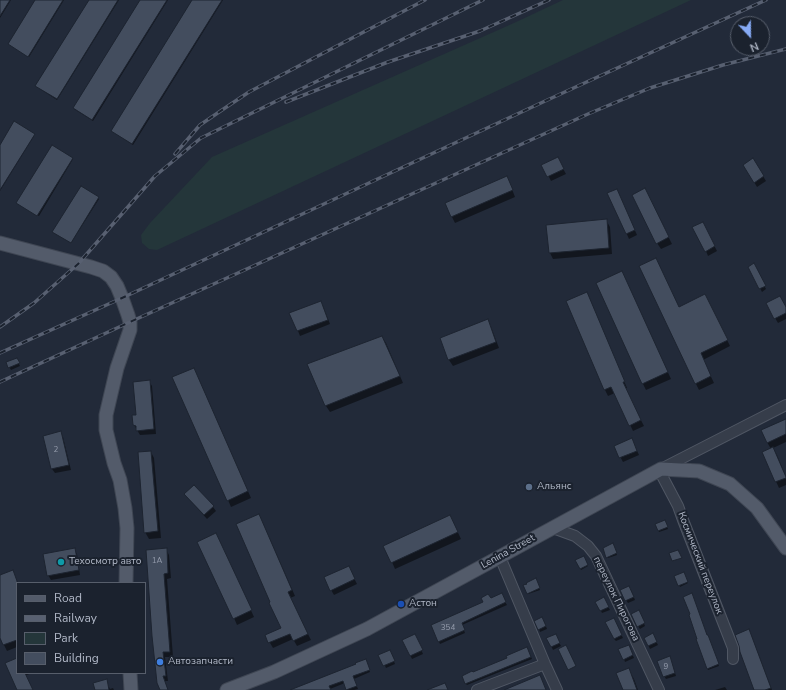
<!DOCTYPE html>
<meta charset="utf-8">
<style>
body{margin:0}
#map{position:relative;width:786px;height:690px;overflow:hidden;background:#222a39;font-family:"Nunito Sans",sans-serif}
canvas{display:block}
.legend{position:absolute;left:16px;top:582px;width:130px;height:92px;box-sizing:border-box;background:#1b222e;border:1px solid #575e6b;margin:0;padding:5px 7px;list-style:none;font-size:12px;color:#b0b7c6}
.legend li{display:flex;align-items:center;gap:8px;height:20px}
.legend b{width:20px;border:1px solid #575e6b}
.north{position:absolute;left:730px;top:16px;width:40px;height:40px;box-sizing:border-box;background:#1b222e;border:1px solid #575e6b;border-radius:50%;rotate:158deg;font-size:11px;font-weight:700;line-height:16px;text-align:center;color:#b0b7c6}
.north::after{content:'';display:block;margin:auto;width:14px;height:18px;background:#86aaf5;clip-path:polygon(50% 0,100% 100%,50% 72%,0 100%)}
</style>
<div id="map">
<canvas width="786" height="690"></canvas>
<ul class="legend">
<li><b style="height:5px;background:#535b6a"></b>Road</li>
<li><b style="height:5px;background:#586071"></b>Railway</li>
<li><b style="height:11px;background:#24363a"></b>Park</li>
<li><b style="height:11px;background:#434d5e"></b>Building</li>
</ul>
<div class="north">N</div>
</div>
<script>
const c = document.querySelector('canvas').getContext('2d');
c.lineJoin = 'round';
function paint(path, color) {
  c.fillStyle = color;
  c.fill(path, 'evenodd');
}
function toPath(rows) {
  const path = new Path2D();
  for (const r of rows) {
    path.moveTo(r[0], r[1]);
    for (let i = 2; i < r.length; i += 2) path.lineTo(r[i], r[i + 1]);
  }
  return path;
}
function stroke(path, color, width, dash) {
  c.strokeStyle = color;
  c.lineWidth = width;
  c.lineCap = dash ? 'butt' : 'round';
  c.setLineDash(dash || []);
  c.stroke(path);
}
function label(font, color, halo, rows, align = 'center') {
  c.font = font + ' "Nunito Sans",sans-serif';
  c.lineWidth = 4;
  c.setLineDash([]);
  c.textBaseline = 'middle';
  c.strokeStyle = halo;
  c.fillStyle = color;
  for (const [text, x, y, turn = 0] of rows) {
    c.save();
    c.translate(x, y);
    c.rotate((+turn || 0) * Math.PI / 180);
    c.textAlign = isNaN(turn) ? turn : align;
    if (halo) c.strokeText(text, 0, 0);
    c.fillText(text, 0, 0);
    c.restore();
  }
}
paint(toPath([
 [563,0,691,0,157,250,149,249,142,243,141,235,150,223,212,157,514,23]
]), '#24363a');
paint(toPath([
 [0,0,11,0,0,18],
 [37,0,64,0,29,57,9,44],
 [90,0,119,0,57,100,37,87],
 [142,0,168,0,93,121,74,109],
 [193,0,223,0,133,145,112,131],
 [34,135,34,136,0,191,0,147],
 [52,146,73,159,39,216,17,203],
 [753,160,766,181,757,187,744,165],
 [560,163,566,174,551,181,543,165],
 [510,184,515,197,455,223,452,217],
 [609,194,619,195,637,235,629,239],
 [648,196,672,244,661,249,657,243],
 [98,198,99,199,71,243,54,233],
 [606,220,610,227,612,254,553,259,550,253],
 [705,228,717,251,708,256,706,251],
 [753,265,766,289,762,292,749,267],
 [622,272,671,379,646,390,643,384],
 [590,299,627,388,625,389,644,426,633,431,615,393,608,396,605,390,567,301],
 [708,301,730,346,703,360,714,383,699,390,696,384,679,308],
 [323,306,330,324,300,336,291,313],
 [786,309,786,319,778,323,775,318],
 [491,327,499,348,453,366,449,360,441,339],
 [382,337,386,343,403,383,330,412,326,406,309,365],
 [18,362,20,366,11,370,7,363],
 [197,375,251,498,231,507,228,500],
 [149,381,152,386,156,434,140,435,134,425],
 [786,420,786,442,773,448,777,455,786,477,786,485,779,488,763,453,771,449,767,442],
 [60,432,63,437,71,470,55,473,52,469,44,436],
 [634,444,639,455,623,462,615,447],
 [151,452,154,458,161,538,149,539,145,532],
 [185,494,213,507,216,511,207,519,188,498],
 [259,515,262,521,295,596,290,598,311,640,297,646,293,639,273,648,266,636,282,629],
 [664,521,668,529,659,532,656,524],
 [453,522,461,539,395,569,392,562],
 [219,541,254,617,237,625,234,618],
 [613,545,617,555,608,558,604,548],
 [74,549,77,554,80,575,51,580,48,575],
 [166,549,169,555,171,578,167,579,173,657,165,657,168,681,165,681,168,690,161,690,155,653],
 [584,557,588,566,581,570,577,560],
 [12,571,18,583,17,583,17,647,7,651,4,645,0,634,0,576],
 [351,572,357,584,334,595,331,590],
 [684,573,688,583,680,587,676,577],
 [536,580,540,590,528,594,524,586],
 [631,590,635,600,628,603,626,600],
 [501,595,507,605,462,625,465,633,440,644,432,626],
 [604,599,610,610,602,613,597,602],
 [640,614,645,626,640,629,638,626],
 [544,621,547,629,540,632,539,629],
 [615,622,623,638,616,641,614,639],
 [749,631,752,637,772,690,755,690,740,646],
 [555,635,561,646,553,650,548,639],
 [706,636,708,637,719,666,708,670,697,640],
 [654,637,658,645,650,649,645,638],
 [416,638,423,654,412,659,403,641],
 [630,649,634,658,625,662,624,659],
 [528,650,532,659,467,685,466,684,463,676,508,659],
 [391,654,395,664,386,668,380,655],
 [17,659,17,673,33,673,26,675,32,690,18,690,6,664],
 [671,660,676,676,666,679,664,676],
 [367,662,370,672,354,679,358,689,354,690,347,690,345,683,330,689,330,690,293,690],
 [629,670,634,679,638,690,624,690],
 [106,681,110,689,113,688,114,690,96,690],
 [725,687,727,690,715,690]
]), '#0007');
const building = toPath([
 [0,0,10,0,0,16,0,0],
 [35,0,63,0,28,57,8,44,35,0],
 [89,0,118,0,57,99,35,86,89,0],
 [140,0,167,0,92,120,73,108,140,0],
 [192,0,222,0,132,144,111,131,192,0],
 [14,121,35,134,0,190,0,145,14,121],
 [52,145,73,158,37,216,16,203,52,145],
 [558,157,564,169,547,177,541,165,558,157],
 [753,158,764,176,754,183,743,165,753,158],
 [507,176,513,190,451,217,445,203,507,176],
 [81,186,99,197,71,243,52,232,81,186],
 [645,188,669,237,656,244,632,195,645,188],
 [617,189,635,230,626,234,607,193,617,189],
 [607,219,609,248,549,253,546,225,607,219],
 [703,222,715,246,705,252,692,227,703,222],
 [656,258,679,307,705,294,728,340,701,353,711,376,695,384,639,266,656,258],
 [754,263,766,286,759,289,748,267,754,263],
 [622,271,668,372,642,384,596,283,622,271],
 [587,292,625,382,623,382,641,420,629,426,611,387,604,390,566,301,587,292],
 [780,296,786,307,786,313,774,319,766,303,780,296],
 [321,301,328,320,297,331,289,313,321,301],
 [488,319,496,342,448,360,440,338,488,319],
 [382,336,400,376,325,406,307,364,382,336],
 [17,358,20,363,8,368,6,362,17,358],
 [194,368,248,491,227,501,172,377,194,368],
 [150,380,154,429,136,431,136,426,133,425,132,415,136,415,133,382,150,380],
 [786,419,786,434,767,443,761,430,786,419],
 [61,431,69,465,51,469,43,436,61,431],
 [632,438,637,451,619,458,614,446,632,438],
 [773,447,786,477,786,478,775,482,762,452,773,447],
 [151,451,158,531,144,533,138,452,151,451],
 [194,485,214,506,204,515,184,494,194,485],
 [259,514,292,590,288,592,308,634,293,641,290,634,268,643,265,635,281,628,269,603,270,602,236,524,259,514],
 [450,515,458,532,391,563,383,546,450,515],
 [665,520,668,527,658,531,655,524,665,520],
 [216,533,252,610,233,619,197,542,216,533],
 [613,543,617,553,606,558,603,548,613,543],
 [75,548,79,570,47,576,43,554,75,548],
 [167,548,168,573,164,574,170,652,163,652,166,676,163,676,168,690,160,690,157,683,152,636,146,550,167,548],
 [678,550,682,558,672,561,669,553,678,550],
 [584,556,588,565,580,569,575,560,584,556],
 [349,566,355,579,330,591,324,577,349,566],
 [13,570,17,581,17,640,3,645,0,638,0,575,13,570],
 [684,572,688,582,678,586,674,576,684,572],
 [536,578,540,588,527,594,523,585,527,584,526,583,536,578],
 [629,586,634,597,625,601,620,590,629,586],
 [502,593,506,602,462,623,465,630,438,642,431,625,483,602,481,598,488,594,491,598,502,593],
 [692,593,707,635,708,635,719,664,707,669,696,639,697,639,689,615,690,614,683,597,692,593],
 [604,597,609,607,600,611,595,602,604,597],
 [639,610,645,623,637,627,631,614,639,610],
 [542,617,546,626,538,630,534,621,542,617],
 [614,618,622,635,614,639,605,622,614,618],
 [749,629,771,688,765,690,754,690,740,652,739,646,735,635,749,629],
 [653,633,657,642,648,646,644,638,653,633],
 [415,634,423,650,410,656,402,640,415,634],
 [556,634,560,643,551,647,546,638,556,634],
 [566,645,576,666,568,670,558,649,566,645],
 [629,645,633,655,623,660,618,649,629,645],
 [527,647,531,657,465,684,462,676,472,671,473,672,507,658,506,656,527,647],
 [390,650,395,661,383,666,378,655,390,650],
 [670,656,675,673,663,677,657,661,670,656],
 [17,658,17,673,25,673,33,690,17,690,5,663,17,658],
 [366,659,370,670,353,676,357,686,346,690,343,681,329,686,331,690,290,690,356,664,355,663,366,659],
 [629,668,637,690,623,690,616,673,629,668],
 [540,675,546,690,504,690,540,675],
 [107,679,109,690,95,690,93,683,107,679],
 [445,683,448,690,427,690,445,683]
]);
paint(building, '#434d5e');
stroke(building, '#1d2430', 1);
const minor = toPath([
 [661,469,786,405],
 [659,470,678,506,683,520,733,648,733,659],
 [553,528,575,536,588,546,596,556,659,690],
 [500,557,545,664,557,690],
 [477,690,545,664]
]);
const major = toPath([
 [0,243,91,267,103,271,111,277,117,286,122,298,128,315,130,322,130,330,117,368,106,415,106,430,114,463,120,480,125,508,127,528,126,583],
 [130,673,131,690],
 [227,690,274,672,367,629,661,469,699,471,730,484,757,508,786,548]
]);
stroke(minor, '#505764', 12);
stroke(major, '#3f4653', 15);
stroke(minor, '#363d4a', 10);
stroke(major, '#535b6a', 13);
const rail = toPath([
 [286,102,388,62,480,31,549,0],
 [175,154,200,125,225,108,249,92,425,0],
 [0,327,34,303,78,264,155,176,201,138,483,0],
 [0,353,122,298,543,102,766,0],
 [0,382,130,322,588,114,650,88,723,65,786,49]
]);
stroke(rail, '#586071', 3.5);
stroke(rail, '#1b222e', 2, [6]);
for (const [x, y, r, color] of [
 [529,487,4,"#5c6f8a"],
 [61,562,4,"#0f9aa8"],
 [401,604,4,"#1a4fb4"],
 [160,662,4,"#3f7fe0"]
]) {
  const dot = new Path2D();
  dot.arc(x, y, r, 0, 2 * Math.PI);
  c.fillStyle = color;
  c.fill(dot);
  stroke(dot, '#1b222e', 1.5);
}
label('8px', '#959cac', null, [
 ["2",56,450],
 ["1А",157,561],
 ["354",448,628],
 ["9",666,667]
]);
label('10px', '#b0b7c6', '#1b222e', [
 ["Альянс",537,487],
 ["Техосмотр авто",69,562],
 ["Астон",409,604],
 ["Автозапчасти",168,662]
], 'left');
label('10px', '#b0b7c6', '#1b222e', [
 ["Lenina Street",508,552,-29],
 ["Космический переулок",700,563,69],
 ["переулок Пирогова",616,599,64]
]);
</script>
